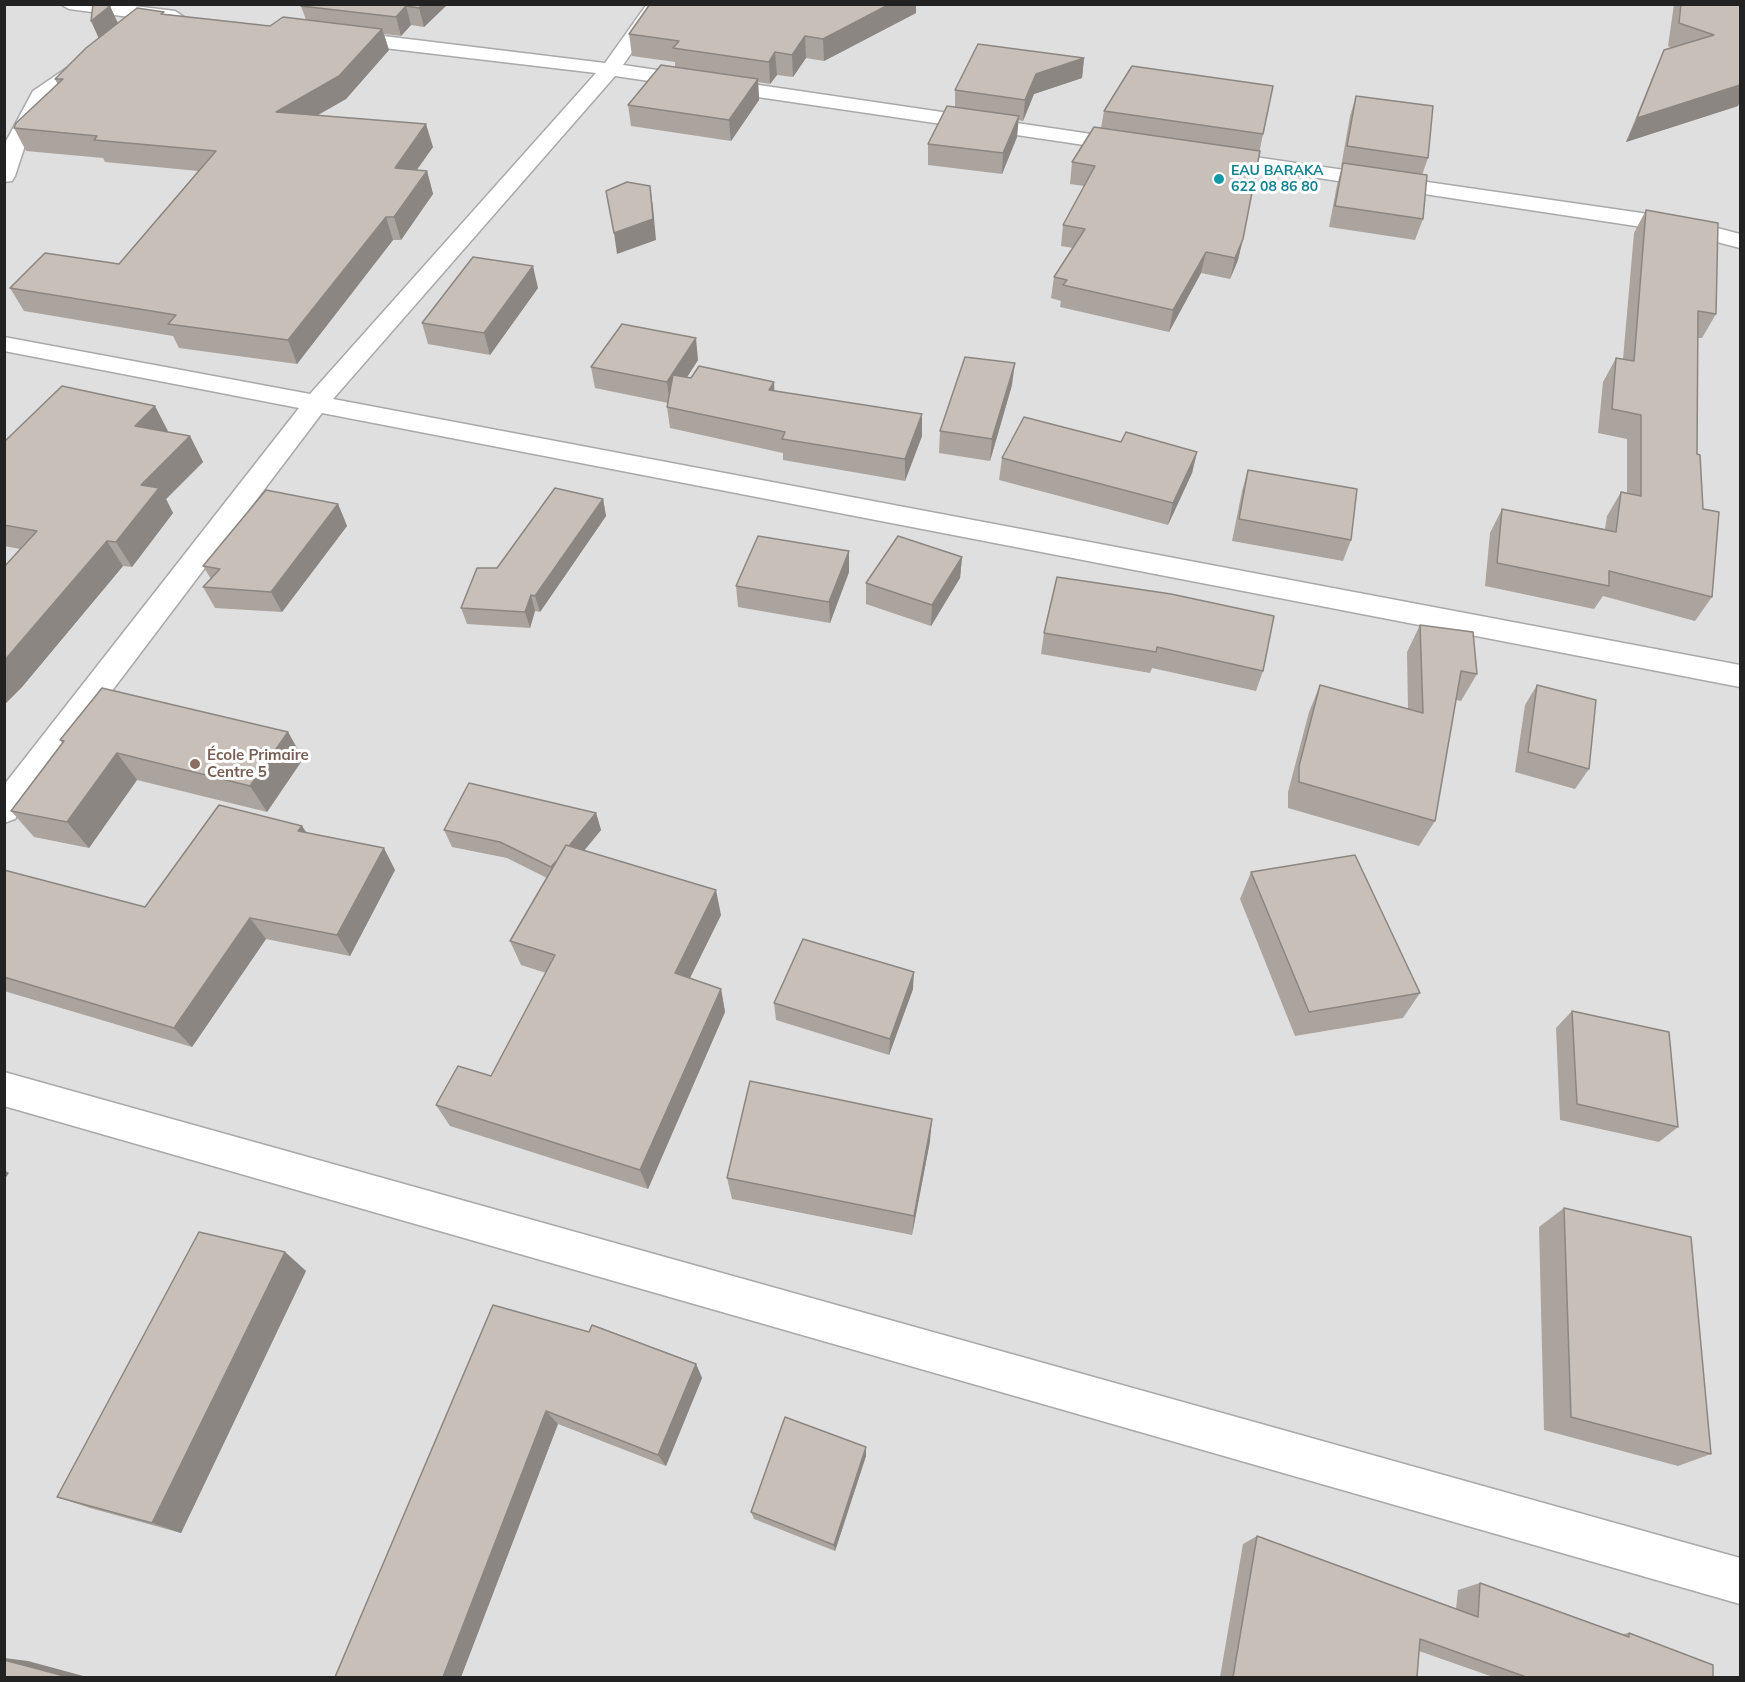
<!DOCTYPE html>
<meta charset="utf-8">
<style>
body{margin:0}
#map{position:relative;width:1745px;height:1682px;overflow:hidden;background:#f2efe9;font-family:Mulish,sans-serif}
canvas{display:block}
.frame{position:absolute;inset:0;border:6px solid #222;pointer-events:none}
</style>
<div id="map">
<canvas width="1745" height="1682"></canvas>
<div class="frame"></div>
</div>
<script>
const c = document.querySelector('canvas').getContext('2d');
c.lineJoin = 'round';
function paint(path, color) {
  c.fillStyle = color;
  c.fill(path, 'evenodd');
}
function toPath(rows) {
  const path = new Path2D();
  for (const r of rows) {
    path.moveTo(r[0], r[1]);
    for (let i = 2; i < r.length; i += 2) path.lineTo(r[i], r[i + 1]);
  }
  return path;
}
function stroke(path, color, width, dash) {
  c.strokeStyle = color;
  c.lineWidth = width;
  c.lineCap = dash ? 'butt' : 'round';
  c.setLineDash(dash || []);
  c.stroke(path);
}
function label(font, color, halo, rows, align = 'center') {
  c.font = font + ' Mulish,sans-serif';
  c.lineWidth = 6;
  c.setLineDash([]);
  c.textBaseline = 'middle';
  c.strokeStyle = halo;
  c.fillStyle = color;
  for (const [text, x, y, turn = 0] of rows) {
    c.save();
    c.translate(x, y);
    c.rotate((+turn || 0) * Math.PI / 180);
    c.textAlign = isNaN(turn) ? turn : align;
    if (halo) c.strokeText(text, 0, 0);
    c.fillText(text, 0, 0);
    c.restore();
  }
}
paint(toPath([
 [5,5,1740,5,1740,1677,5,1677]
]), '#e0dfdf');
const minor = toPath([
 [60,4,118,4,175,11,184,17,175,23,69,9,60,4],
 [647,4,666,4,623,65,1132,140,1139,142,1142,146,1139,150,1132,152,615,76,333,399,1740,665,1740,687,322,413,15,819,4,823,4,785,299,408,4,351,4,337,310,394,596,73,342,43,333,37,335,33,342,31,605,63,647,4],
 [93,53,100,55,103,59,100,63,51,95,29,133,15,176,12,181,4,182,4,145,33,91,86,55,93,53],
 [1213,151,1683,219,1740,234,1740,248,1682,233,1206,161,1203,157,1206,153,1213,151],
 [4,1072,1740,1558,1740,1604,4,1106,4,1072]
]);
stroke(minor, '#a9a9a9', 3);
paint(minor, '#fff');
paint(toPath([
 [303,4,448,4,424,27,411,25,401,36,384,34,389,50,346,99,317,115,433,147,416,170,427,171,433,194,401,240,393,240,297,364,179,348,173,336,24,311,10,288,119,264,198,171,105,162,103,158,26,151,14,128,58,85,55,79,99,38,110,6,118,23,165,14,270,26,306,20,301,6],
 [650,4,916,4,916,13,824,61,806,58,793,77,777,75,770,84,758,82,759,100,731,141,631,126,628,105,675,67,675,62,632,56,629,34],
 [1674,4,1740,4,1738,106,1626,142,1654,73,1664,50,1672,48,1668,46],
 [1084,58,1082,78,1034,94,1023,121,1018,120,1017,137,1002,174,928,165,928,144,955,107,955,90],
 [1356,96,1428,158,1422,175,1423,219,1415,240,1329,227,1337,185,1342,167,1341,167,1350,116],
 [1104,111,1263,134,1238,260,1230,279,1201,273,1169,332,1060,307,1061,301,1051,298,1054,277,1073,248,1061,246,1063,225,1084,186,1070,184,1072,162,1101,128],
 [1646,210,1716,314,1702,338,1698,338,1697,454,1712,597,1695,621,1603,596,1594,609,1485,586,1490,533,1502,509,1605,529,1607,516,1621,492,1627,494,1627,439,1598,433,1603,382,1616,358,1623,359,1634,233],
 [538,288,490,355,428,344,422,323],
 [698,360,687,377,774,391,922,436,905,481,783,460,783,453,670,428,667,407,668,403,595,388,591,367],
 [1012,385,990,461,939,453,940,431],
 [168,431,168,432,190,436,203,462,166,499,173,513,132,567,123,566,22,687,4,705,4,567,20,549,4,546,4,442],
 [1121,442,1197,452,1192,473,1168,525,999,480,1002,458],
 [1248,470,1351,540,1343,561,1232,541,1242,491],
 [603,499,606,516,540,612,535,611,530,628,467,624,461,608,497,568],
 [338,504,347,526,282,612,215,608,203,587,211,579,203,566],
 [962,557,960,578,931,626,866,604,866,583],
 [849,572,830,623,738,607,736,586],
 [1057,577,1263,671,1256,691,1152,668,1150,673,1041,654,1044,633],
 [1420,625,1477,674,1461,701,1456,700,1435,821,1419,846,1288,808,1288,792,1309,712,1320,685,1408,709,1407,652],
 [1537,685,1589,769,1575,789,1515,772,1525,705],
 [288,732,303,759,267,812,137,780,89,848,34,837,11,811,62,743,60,740],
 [596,813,601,830,584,851,721,915,690,978,721,989,725,1012,648,1189,450,1126,436,1105,491,1076,546,973,521,965,510,941,547,878,507,858,452,847,444,830],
 [302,826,307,833,395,870,350,956,266,939,192,1047,4,991,4,870,145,907],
 [1251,872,1420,993,1403,1018,1295,1036,1240,899],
 [913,989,889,1055,776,1020,774,1003],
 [1572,1011,1678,1127,1659,1142,1560,1120,1556,1028],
 [930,1141,912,1235,732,1199,727,1178],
 [1564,1208,1711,1454,1678,1466,1544,1430,1539,1227],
 [285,1252,306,1271,181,1533,90,1508,57,1497],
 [493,1305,696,1364,702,1378,666,1466,558,1424,461,1677,335,1677],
 [866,1447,866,1456,835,1551,754,1519,751,1512],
 [1257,1536,1456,1609,1458,1590,1480,1583,1622,1634,1629,1633,1713,1677,1493,1677,1419,1651,1417,1677,1220,1677,1243,1544]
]), '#aba49e');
paint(toPath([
 [423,4,448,4,424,27,419,8],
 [890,4,916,4,916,13,824,61,823,39],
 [110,6,119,26,100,41,91,21],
 [406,6,411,25,401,36,396,17],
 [382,29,389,50,346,99,285,134,276,112],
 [805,36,806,58,793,77,792,55],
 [775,52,777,75,770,84,769,62],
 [1084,58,1082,78,1034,94,1023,121,1025,100,1036,74],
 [758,79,759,100,731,141,729,120],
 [1740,85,1740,102,1738,106,1626,142,1637,118],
 [1019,116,1017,137,1002,174,1003,153],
 [426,124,433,147,402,191,395,168],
 [427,171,433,194,401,240,394,217],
 [650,186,653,207,656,240,617,254,614,233],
 [386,217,393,240,297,364,288,340],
 [1243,239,1238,260,1230,279,1235,258],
 [1206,252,1201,273,1169,332,1173,310],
 [533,266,538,288,490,355,484,333],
 [696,338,698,360,670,404,667,382],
 [1015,363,1012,385,990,461,992,439],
 [774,382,775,403,769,390],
 [155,406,168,431,149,451,135,426],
 [922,414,922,436,905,481,905,459],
 [190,436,203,462,166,499,173,513,132,567,116,542,141,485],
 [1197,452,1192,473,1168,525,1173,503],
 [603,499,606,516,540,612,535,596],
 [338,504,347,526,282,612,271,592],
 [107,541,123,566,22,687,4,705,4,661],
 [849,551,849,572,830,623,829,602],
 [962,557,960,578,931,626,932,605],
 [531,595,535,611,530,628,525,612],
 [288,732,303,759,267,812,250,786],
 [117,753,137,780,89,848,67,822],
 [596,813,601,830,557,883,551,867],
 [302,826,316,848,298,831],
 [384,848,395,870,350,956,337,935],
 [716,890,721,915,681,996,675,973],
 [250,918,266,939,192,1047,174,1028],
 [914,972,913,989,889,1055,890,1039],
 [721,989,725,1012,648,1189,640,1170],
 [932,1119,930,1141,912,1235,914,1216],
 [4,1170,9,1173,4,1180],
 [285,1252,306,1271,181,1533,152,1523],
 [696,1364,702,1378,666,1466,658,1455],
 [546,1411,558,1424,461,1677,443,1677],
 [866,1447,866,1456,835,1551,834,1545],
 [4,1658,28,1661,87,1677,68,1677,4,1660]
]), '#8b8681');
const building = toPath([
 [93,4,100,4,110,6,91,21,93,4],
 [303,4,423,4,419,8,406,6,396,17,301,6,303,4],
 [650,4,890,4,823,39,805,36,792,55,775,52,769,62,673,48,679,41,629,34,650,4],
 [1681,4,1740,4,1740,85,1637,118,1664,50,1714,35,1679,23,1681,4],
 [137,8,164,12,161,14,270,26,283,17,382,29,339,76,276,112,426,124,395,168,427,171,394,217,386,217,288,340,168,324,176,315,10,288,45,253,119,264,216,151,94,140,97,136,14,128,16,123,63,79,55,79,86,48,137,8],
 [978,44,1084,58,1036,74,1025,100,955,90,978,44],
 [661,65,758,79,729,120,628,105,661,65],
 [1132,66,1273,86,1263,134,1104,111,1132,66],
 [1356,96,1433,106,1428,158,1347,146,1356,96],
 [947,106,1019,116,1003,153,928,144,947,106],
 [1094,127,1260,151,1243,239,1235,258,1206,252,1173,310,1063,285,1067,280,1054,277,1085,229,1063,225,1095,166,1072,162,1094,127],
 [1343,163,1427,175,1423,219,1335,206,1343,163],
 [627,182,650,186,653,219,614,233,606,191,627,182],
 [1646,210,1718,223,1716,314,1698,311,1697,454,1700,455,1703,509,1719,512,1712,597,1609,571,1609,586,1497,563,1502,509,1616,532,1621,492,1641,496,1641,415,1612,409,1616,358,1634,361,1646,210],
 [473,257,533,266,484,333,422,323,473,257],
 [622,324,696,338,667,382,591,367,622,324],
 [965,357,1015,363,992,439,940,431,965,357],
 [699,366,774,382,769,390,922,414,905,459,782,439,785,432,667,407,673,375,691,378,699,366],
 [62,386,155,406,135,426,190,436,141,485,159,488,116,542,107,541,4,661,4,567,37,531,4,525,4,442,62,386],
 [1024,417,1121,442,1126,432,1197,452,1173,503,1002,458,1024,417],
 [1248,470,1357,489,1351,540,1239,519,1248,470],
 [555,488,603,499,535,596,531,595,525,612,461,608,477,568,497,568,555,488],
 [266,490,338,504,271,592,203,587,220,569,203,566,266,490],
 [758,536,849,551,829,602,736,586,758,536],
 [898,536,962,557,932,605,866,583,898,536],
 [1057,577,1171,594,1274,616,1263,671,1157,647,1156,652,1044,633,1057,577],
 [1420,625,1473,632,1477,674,1461,671,1435,821,1299,782,1299,766,1320,685,1423,713,1420,625],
 [1537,685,1596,700,1589,769,1528,752,1537,685],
 [102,688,288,732,250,786,117,753,67,822,11,811,64,741,60,740,102,688],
 [469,783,596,813,569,846,566,845,558,859,551,867,500,842,444,830,469,783],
 [219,805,302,826,298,831,384,848,337,935,250,918,174,1028,4,977,4,870,145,907,219,805],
 [566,845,716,890,675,973,721,989,640,1170,436,1105,458,1066,491,1076,555,955,510,941,566,845],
 [1355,855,1420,993,1309,1012,1251,872,1355,855],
 [803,939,914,972,890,1039,774,1003,803,939],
 [1572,1011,1669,1032,1678,1127,1577,1104,1572,1011],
 [750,1081,932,1119,914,1216,727,1178,750,1081],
 [1564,1208,1691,1237,1711,1454,1571,1417,1564,1208],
 [199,1232,285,1252,152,1523,57,1497,199,1232],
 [493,1305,589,1332,592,1325,696,1364,658,1455,546,1411,443,1677,335,1677,493,1305],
 [785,1417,866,1447,834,1545,751,1512,785,1417],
 [1257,1536,1478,1617,1480,1583,1629,1637,1629,1633,1713,1665,1713,1677,1526,1677,1420,1639,1417,1677,1233,1677,1257,1536],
 [4,1660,68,1677,4,1677,4,1660]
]);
paint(building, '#c7bfb8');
stroke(building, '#8b8681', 1.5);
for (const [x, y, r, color] of [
 [1219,179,6,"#0f9aa8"],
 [195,764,6,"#8d6e63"]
]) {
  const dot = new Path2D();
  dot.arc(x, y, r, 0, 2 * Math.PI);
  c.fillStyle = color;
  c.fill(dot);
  stroke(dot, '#fff', 2);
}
label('bold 14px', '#0d838f', '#fff', [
 ["EAU BARAKA",1231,171],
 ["622 08 86 80",1231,187]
], 'left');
label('bold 15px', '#785e54', '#fff', [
 ["École Primaire",207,755],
 ["Centre 5",207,772]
], 'left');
</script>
